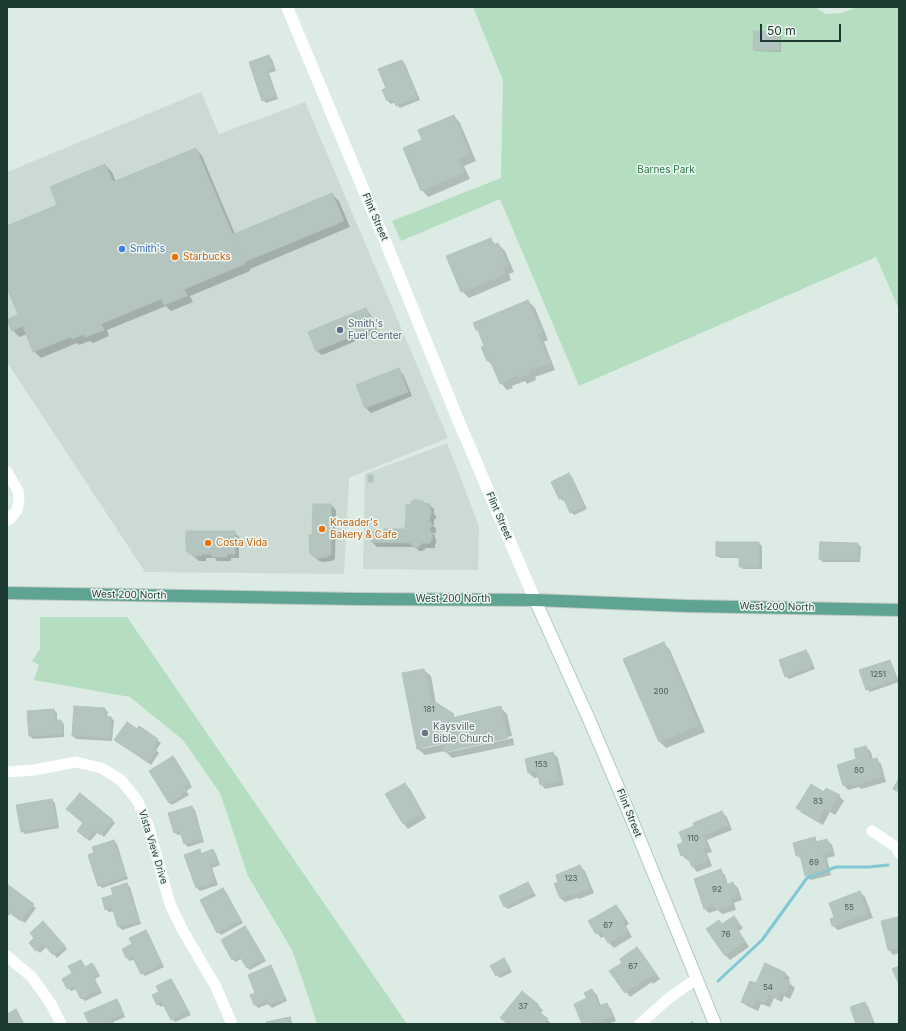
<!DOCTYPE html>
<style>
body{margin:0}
#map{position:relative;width:906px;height:1031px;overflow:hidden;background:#ddebe5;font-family:Inter,sans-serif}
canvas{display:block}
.frame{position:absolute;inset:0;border:8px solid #1e3b33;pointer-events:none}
.scale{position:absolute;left:760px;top:24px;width:81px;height:18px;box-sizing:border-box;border:2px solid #1e3b33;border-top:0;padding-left:5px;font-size:12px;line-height:14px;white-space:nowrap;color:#1e3b33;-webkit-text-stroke:3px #eef7f2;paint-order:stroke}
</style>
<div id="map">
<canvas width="906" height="1031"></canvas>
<div class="frame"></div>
<div class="scale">50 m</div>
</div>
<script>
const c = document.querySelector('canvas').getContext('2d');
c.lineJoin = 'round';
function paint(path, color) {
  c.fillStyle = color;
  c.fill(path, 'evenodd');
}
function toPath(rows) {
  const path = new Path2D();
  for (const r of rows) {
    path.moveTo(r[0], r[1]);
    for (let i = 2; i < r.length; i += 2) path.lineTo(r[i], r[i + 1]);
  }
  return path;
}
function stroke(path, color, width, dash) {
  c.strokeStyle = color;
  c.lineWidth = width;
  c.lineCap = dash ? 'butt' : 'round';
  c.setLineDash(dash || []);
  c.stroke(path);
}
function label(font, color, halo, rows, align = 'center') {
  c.font = font + ' Inter,sans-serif';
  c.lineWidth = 3;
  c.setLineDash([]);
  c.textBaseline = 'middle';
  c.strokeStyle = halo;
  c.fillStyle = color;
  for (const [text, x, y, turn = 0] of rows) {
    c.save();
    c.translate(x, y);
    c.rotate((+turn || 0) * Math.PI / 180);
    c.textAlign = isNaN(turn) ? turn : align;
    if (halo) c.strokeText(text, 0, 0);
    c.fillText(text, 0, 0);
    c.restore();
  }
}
paint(toPath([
 [201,92,219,134,305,102,448,438,349,478,344,574,145,572,7,362,7,172],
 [447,443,479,526,478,570,363,569,365,474]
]), '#ccdad4');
paint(toPath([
 [473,7,815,7,826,14,842,13,857,7,899,7,899,309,876,257,579,386,500,199,401,241,392,221,501,178,503,80],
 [40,617,127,617,407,1024,317,1024,310,1002,292,950,248,876,220,793,183,740,130,697,34,680,39,665,32,661,40,649]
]), '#b4debf');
paint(toPath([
 [780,33,781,34,781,52,756,51,754,50],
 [269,56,272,59,276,71,269,73,278,99,266,103,263,100,250,63],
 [402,61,405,64,420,100,400,108,397,105,395,102,391,104,388,101,387,89],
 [454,116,460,123,476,161,464,166,470,179,428,197,422,190,423,140],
 [196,149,202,156,235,234,332,194,339,201,350,227,250,269,250,271,190,296,193,302,171,311,166,306,107,330,109,336,93,343,90,341,79,345,77,343,41,358,34,351,27,334,19,337,13,330,19,315,7,286,7,227,59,206,105,165,112,172,116,182],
 [490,239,496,245,498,244,505,251,514,272,509,274,511,280,469,298,462,291],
 [528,301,535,308,548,340,544,342,555,370,535,377,536,380,527,384,525,381,512,386,513,388,507,390,501,383,494,367,488,361,483,347,486,346,480,332,477,330],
 [366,309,370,314,378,332,322,355,317,351,310,332],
 [398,369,403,374,412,396,371,413,366,408,357,386],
 [569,474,572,477,587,509,574,515,571,512,565,500,563,501,560,498],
 [421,502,423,502,425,505,429,505,434,509,434,514,436,516,436,519,434,519,434,525,432,525,436,528,436,533,432,533,435,535,435,538,436,539,436,544,435,544,435,548,425,548,425,550,423,550,423,551,419,551,415,547,377,547,372,542,407,530,412,506],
 [331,505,336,510,335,559,332,561,324,562,319,561,311,554,313,536],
 [234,532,239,537,239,558,231,558,231,561,217,561,215,558,206,558,206,561,199,561,190,553],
 [717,543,759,543,762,546,762,569,743,569,740,566,740,558,720,558,717,555],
 [858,544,861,547,860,562,823,562,820,559],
 [664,643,670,650,705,732,666,748,660,742,625,660],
 [806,651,809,654,815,669,789,679,786,676],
 [889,661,892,664,899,682,870,692,867,689],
 [424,670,431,676,436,704,456,718,501,708,507,714,512,736,449,750,449,752,513,738,514,745,452,758,445,751,425,755,418,749],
 [447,741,448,743,422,749,422,747],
 [105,709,108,712,107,717,111,717,114,721,112,741,76,739,73,736],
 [54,710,57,713,57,721,61,721,64,724,64,737,33,739,30,736,28,712],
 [139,727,161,743,156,750,159,753,151,765,119,743,137,731],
 [866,747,871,752,873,760,876,759,881,764,886,782,861,789,859,787,848,790,844,785],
 [553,753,558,758,564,785,545,789,541,784,539,777,534,778,529,773,526,759],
 [173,757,176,760,192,787,186,791,189,795,172,805,169,802],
 [405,785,410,789,426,818,408,829,404,824,387,794],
 [824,793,839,796,844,801,835,815,830,812,823,825,802,813,797,808],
 [52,800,55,803,59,828,25,834,22,831],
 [192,807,195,810,204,842,188,847,185,844,182,834,178,835,174,832],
 [722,812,727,817,732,830,707,840,712,852,707,853,712,866,697,872,693,867,689,859,687,860,682,855,684,843,695,826],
 [112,820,115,823,104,837,98,832,90,841,81,834],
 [814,838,818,842,827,840,832,845,835,856,827,858,831,875,811,880,806,875,802,860,797,855],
 [114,841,117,844,128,879,102,888,99,885],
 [213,850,216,854,220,865,212,868,218,885,200,891,197,888,185,856,199,851,203,854],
 [580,866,585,871,594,893,579,899,577,898,565,902,560,898],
 [720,871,725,875,728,885,733,883,738,888,742,900,734,903,736,910,722,914,718,910,709,913,704,908],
 [127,884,130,887,141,924,122,930,119,927,114,911,109,912,106,909,114,895],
 [528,884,531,887,536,896,508,909,505,906],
 [7,885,36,908,25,923,11,913,7,917],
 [223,889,226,892,243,923,221,935,218,932,201,901],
 [860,892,865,897,873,918,838,930,833,926,831,920,836,918],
 [616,906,621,911,629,924,626,926,632,937,614,948,609,943,605,936,601,938,597,933],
 [734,917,743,928,739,931,749,947,730,960,725,955,722,925],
 [898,918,899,919,899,953,893,955,889,950],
 [43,922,67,949,57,958,47,946,40,953,30,943,36,938],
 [245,927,248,930,266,961,250,970,247,967,242,958,236,962,233,959],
 [146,932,149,935,164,967,145,976,142,973,135,959,130,961,127,958,123,950,133,945],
 [637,948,642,953,660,979,653,984,652,982,630,997,626,992,623,963],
 [504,960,507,963,512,972,500,978,497,975],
 [81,961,86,967,92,964,95,967,100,976,95,979,102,993,85,1001,82,998,76,989,71,991,68,988,73,974],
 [270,966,273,969,287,1001,272,1008,268,1004,258,1008,255,1005,251,996,257,993],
 [785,973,790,978,788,982,795,988,790,999,784,996,782,1002,774,998,770,1007,761,1004,758,1011,747,1006,742,1001,757,984],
 [171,980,174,983,191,1015,175,1022,172,1019,165,1005,161,1007,158,1004,160,993],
 [592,990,597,995,601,1006,606,1004,611,1009,616,1021,609,1024,583,1024,588,999],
 [522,992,543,1010,540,1014,552,1024,508,1024],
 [117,1001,120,1004,125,1017,113,1022,114,1024,90,1024],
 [865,1003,868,1006,875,1024,857,1024]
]), '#0003');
stroke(toPath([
 [718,981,762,940,807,878,836,867,869,867,888,865],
 [692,1023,692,1024]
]), '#81c7d4', 3);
const building = toPath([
 [754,31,780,32,780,51,753,50,754,31],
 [269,55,273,68,267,70,276,96,262,101,249,62,269,55],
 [402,60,417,97,396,106,393,99,387,101,382,90,386,88,378,69,402,60],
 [454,115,470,154,458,159,464,173,421,191,403,148,422,140,418,130,454,115],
 [196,148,245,264,184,289,187,296,164,305,161,299,101,324,104,330,85,337,84,334,72,339,70,337,33,352,23,326,12,331,7,320,18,314,7,288,7,226,57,205,50,187,105,164,113,182,196,148],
 [332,193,344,221,244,262,232,235,332,193],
 [491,238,493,245,498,243,508,265,503,267,505,274,461,292,446,256,491,238],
 [528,300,542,333,538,335,550,363,529,370,530,373,519,378,518,375,506,380,507,381,500,384,490,360,487,361,481,347,484,346,478,330,476,330,473,323,528,300],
 [366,308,374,327,316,351,308,332,366,308],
 [399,368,408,392,365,408,356,385,399,368],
 [569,473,584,506,570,513,563,497,559,499,551,482,569,473],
 [368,475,373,475,373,482,368,482,368,475],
 [414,500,420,500,420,501,423,501,423,503,430,504,430,510,431,510,431,515,430,515,429,521,426,520,426,522,431,522,431,528,426,528,426,529,430,529,430,533,432,533,432,540,430,540,430,543,421,543,421,545,419,545,419,547,413,547,413,545,411,545,411,543,371,542,371,532,384,532,384,529,406,529,406,528,405,528,405,522,406,522,406,505,411,505,411,501,414,501,414,500],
 [313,504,331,504,331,554,327,557,318,558,313,556,310,554,309,535,312,535,313,504],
 [186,531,235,531,235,554,227,554,227,557,212,557,212,554,201,554,201,556,193,556,192,554,189,554,186,550,186,531],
 [716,542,759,542,759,567,739,567,739,556,716,556,716,542],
 [820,542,858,543,858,560,819,559,820,542],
 [664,642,699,725,659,742,623,659,664,642],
 [806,650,812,666,785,677,779,660,806,650],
 [890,660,896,679,866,690,859,670,890,660],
 [424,669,432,704,437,703,454,714,452,718,501,706,508,738,444,752,443,743,417,749,402,673,424,669],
 [74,706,105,708,105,716,111,717,110,738,72,736,74,706],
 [54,709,55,720,61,720,62,734,29,736,27,711,54,709],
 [127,722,137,729,139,726,158,739,153,747,157,749,148,762,114,740,127,722],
 [866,746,870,760,877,758,882,777,855,785,855,783,843,786,837,765,856,759,854,749,866,746],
 [553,752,559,780,540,785,537,771,528,773,525,759,553,752],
 [173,756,190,783,184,787,187,792,169,803,149,771,173,756],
 [899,778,899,792,893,789,899,778],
 [405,783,422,813,403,824,385,794,405,783],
 [811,784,824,792,826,788,840,795,830,811,825,808,818,821,796,808,811,784],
 [80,793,113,820,100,835,95,830,87,839,77,831,83,823,66,809,80,793],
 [52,799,57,825,21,832,16,805,52,799],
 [192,806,202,839,184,844,180,831,174,833,168,813,192,806],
 [722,811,728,825,703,835,708,847,703,848,708,861,692,867,686,854,681,856,677,845,683,842,679,832,694,826,693,823,722,811],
 [815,837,816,842,827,839,831,851,823,853,827,870,805,876,800,855,796,856,793,843,815,837],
 [114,840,126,876,98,886,88,855,94,853,92,847,114,840],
 [200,849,201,854,213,849,218,862,209,865,215,882,196,888,184,855,200,849],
 [580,865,590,888,573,895,572,893,560,898,554,884,558,882,556,875,580,865],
 [721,869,726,885,733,882,738,895,730,898,732,905,716,910,714,905,704,909,694,879,721,869],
 [528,882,533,893,504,907,499,896,528,882],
 [127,883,139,921,118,927,112,907,105,910,102,898,113,895,111,888,127,883],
 [7,884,34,904,21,921,7,911,7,884],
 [223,888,241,920,217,933,200,900,223,888],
 [860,891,868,913,832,926,830,919,834,917,829,903,860,891],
 [616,905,625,919,622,921,628,932,608,943,601,931,596,934,588,921,616,905],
 [734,916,739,923,735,926,745,942,725,956,706,929,719,920,722,924,734,916],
 [898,917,899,921,899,948,888,950,881,921,898,917],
 [43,921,65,946,53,955,43,944,36,951,29,943,34,938,30,933,43,921],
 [245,926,264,958,247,968,239,956,232,960,221,940,245,926],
 [146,930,162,964,141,974,132,956,126,958,122,949,132,944,129,938,146,930],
 [637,947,656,974,647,979,647,978,625,993,609,971,622,963,620,959,637,947],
 [504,958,510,968,496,976,490,966,504,958],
 [81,960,85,967,92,963,98,973,92,976,99,989,81,999,74,986,67,989,62,979,72,973,68,966,81,960],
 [765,963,786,973,783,979,790,982,785,995,779,992,777,998,769,994,765,1003,756,1000,753,1007,741,1002,750,981,756,983,765,963],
 [271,965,285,998,268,1005,266,1000,254,1005,250,995,255,993,248,975,271,965],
 [899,966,899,984,892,969,899,966],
 [171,979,188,1011,171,1020,162,1002,157,1005,152,995,159,992,156,986,171,979],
 [592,989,599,1006,607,1003,612,1016,593,1024,582,1024,574,1004,587,998,584,993,592,989],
 [522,991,539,1005,536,1009,548,1019,544,1024,508,1024,500,1018,522,991],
 [117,999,123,1014,110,1019,112,1024,89,1024,84,1013,117,999],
 [865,1002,873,1022,868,1024,856,1024,850,1007,865,1002],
 [16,1009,24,1024,7,1024,7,1014,16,1009],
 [290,1017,292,1024,267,1024,266,1022,290,1017]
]);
paint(building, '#b3c5be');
stroke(building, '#b0c4bc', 1);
const secondary = toPath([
 [535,600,588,717,629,813,715,1024]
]);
const primary = toPath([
 [7,593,130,595,357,599,535,600,686,606,899,610]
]);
stroke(secondary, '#b0cbc1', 14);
stroke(primary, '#c0c8c6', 14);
stroke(toPath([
 [7,472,18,491,19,500,17,510,10,519,7,520],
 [7,772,34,770,76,762,101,768,121,780,137,800,148,825,170,904,182,929,215,985,232,1024],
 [872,831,896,847,899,853],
 [7,956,32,977,51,1004,61,1024],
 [640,1024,669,998,696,979]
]), '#fff', 11);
stroke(toPath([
 [287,7,388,248,459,422,535,600]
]), '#fff', 12);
stroke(secondary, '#fff', 12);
stroke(primary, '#5fa392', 12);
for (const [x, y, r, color] of [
 [122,249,4,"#3f7fe0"],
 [175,257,4,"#e8710a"],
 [340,330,4,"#5c6f8a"],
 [322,529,4,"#e8710a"],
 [208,543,4,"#e8710a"],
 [425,733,4,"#6b7280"]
]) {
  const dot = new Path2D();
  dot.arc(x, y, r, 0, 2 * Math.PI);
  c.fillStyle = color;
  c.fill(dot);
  stroke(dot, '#eef7f2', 1.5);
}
label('8px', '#435e56', null, [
 ["1251",878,675],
 ["200",661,692],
 ["181",429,710],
 ["153",541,765],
 ["80",859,771],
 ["83",818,802],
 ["110",693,839],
 ["69",814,863],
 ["123",571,879],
 ["92",717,890],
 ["55",849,908],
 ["67",608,926],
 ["76",726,935],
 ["67",633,967],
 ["54",768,988],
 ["37",523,1007]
]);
label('10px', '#267444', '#eef7f2', [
 ["Barnes Park",666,170]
]);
label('10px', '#1e3b33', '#eef7f2', [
 ["Flint Street",375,217,67],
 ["Flint Street",499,516,67],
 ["West 200 North",129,595,1],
 ["West 200 North",453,599],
 ["West 200 North",777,607,1],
 ["Flint Street",629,813,68],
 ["Vista View Drive",153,847,73]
]);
label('10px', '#366cbe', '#eef7f2', [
 ["Smith's",130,249]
], 'left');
label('10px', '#c56008', '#eef7f2', [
 ["Starbucks",183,257],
 ["Kneader's",330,523],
 ["Bakery & Cafe",330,535],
 ["Costa Vida",216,543]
], 'left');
label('10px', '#4e5e75', '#eef7f2', [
 ["Smith's",348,324],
 ["Fuel Center",348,336]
], 'left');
label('10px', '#5b616d', '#eef7f2', [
 ["Kaysville",433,727],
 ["Bible Church",433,739]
], 'left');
</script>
